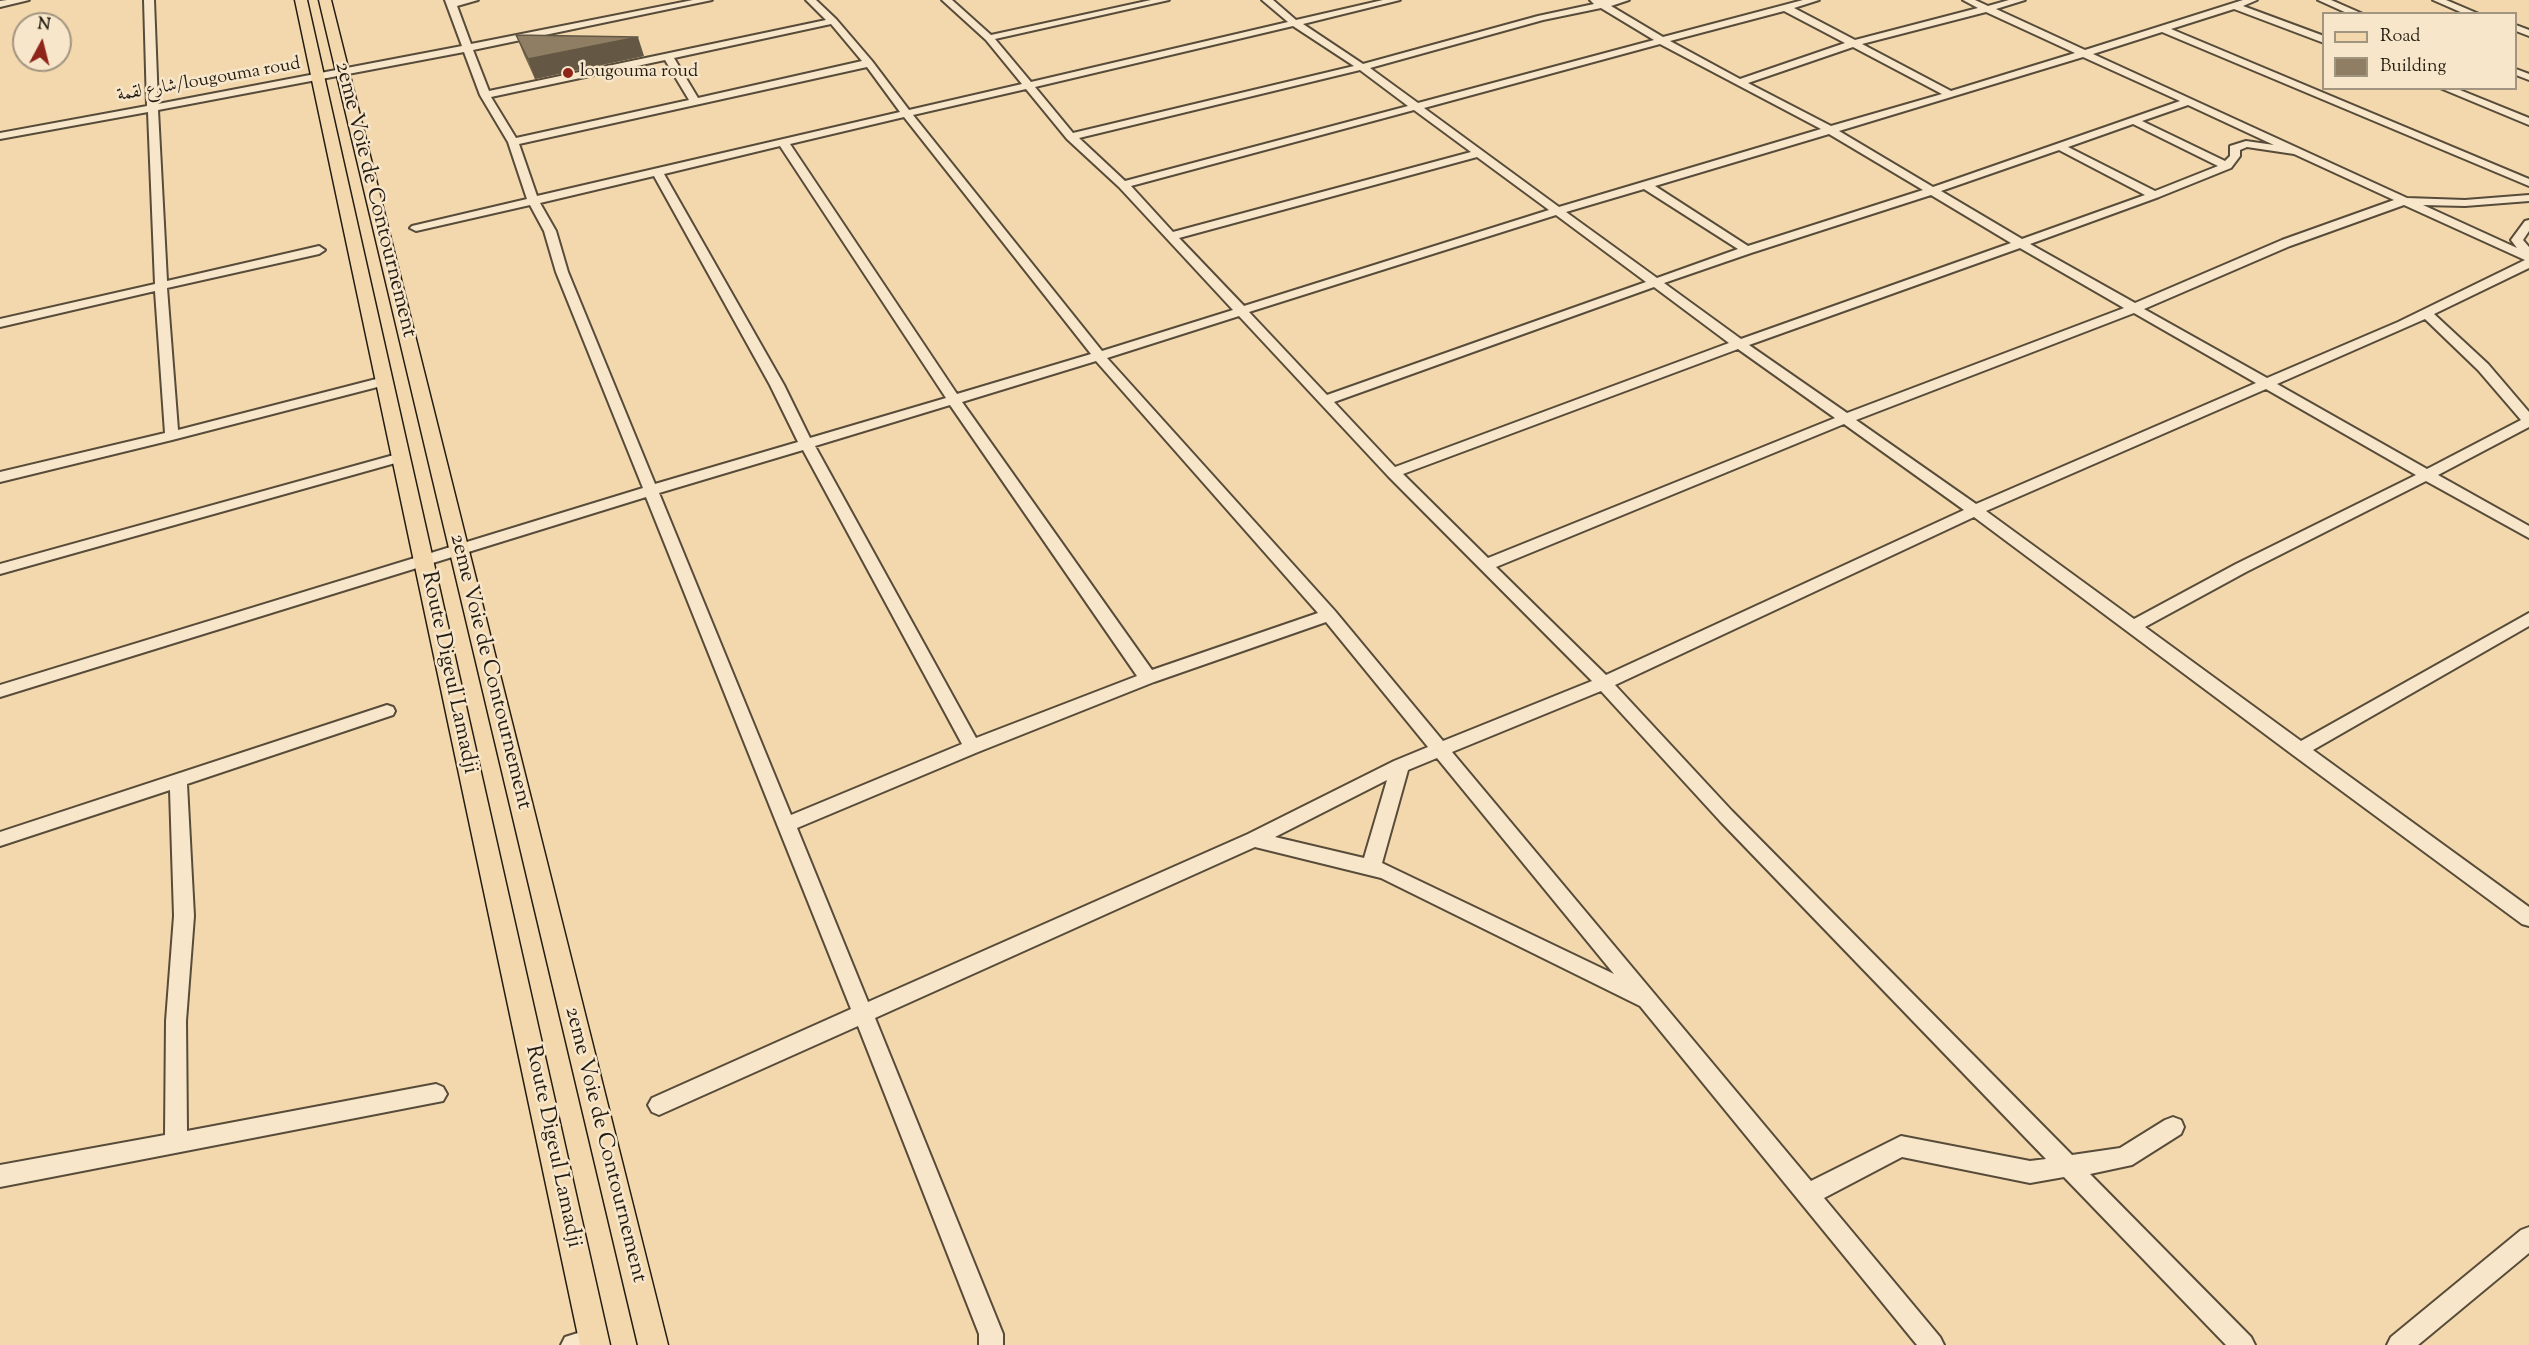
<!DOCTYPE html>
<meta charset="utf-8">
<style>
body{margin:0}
#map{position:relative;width:2529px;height:1345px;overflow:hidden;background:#f3d8ad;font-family:"Sorts Mill Goudy",serif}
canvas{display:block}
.legend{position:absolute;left:2322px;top:12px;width:195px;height:78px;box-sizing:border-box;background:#f7e6ca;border:2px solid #a29580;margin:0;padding:8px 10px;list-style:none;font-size:18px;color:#231c12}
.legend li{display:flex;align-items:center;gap:12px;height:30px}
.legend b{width:30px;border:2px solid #a29580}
.north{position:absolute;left:12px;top:12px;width:60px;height:60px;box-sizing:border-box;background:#f7e6ca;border:2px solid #a29580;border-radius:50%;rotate:7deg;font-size:16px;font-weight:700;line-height:24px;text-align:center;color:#231c12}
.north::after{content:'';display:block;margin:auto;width:21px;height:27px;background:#8f2418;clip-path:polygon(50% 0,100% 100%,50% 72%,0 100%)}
</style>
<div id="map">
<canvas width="2529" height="1345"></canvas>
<ul class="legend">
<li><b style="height:8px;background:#f3d8ad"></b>Road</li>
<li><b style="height:16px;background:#8f7e63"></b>Building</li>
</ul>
<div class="north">N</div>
</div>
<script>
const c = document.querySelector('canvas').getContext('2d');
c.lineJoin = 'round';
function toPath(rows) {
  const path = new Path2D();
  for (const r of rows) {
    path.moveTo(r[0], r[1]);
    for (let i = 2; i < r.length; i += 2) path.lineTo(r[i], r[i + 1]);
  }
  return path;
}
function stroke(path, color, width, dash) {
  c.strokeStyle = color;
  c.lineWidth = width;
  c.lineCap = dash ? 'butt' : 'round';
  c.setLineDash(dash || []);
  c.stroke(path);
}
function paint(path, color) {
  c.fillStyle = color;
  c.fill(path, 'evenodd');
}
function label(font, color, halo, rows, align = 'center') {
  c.font = font + ' "Sorts Mill Goudy",Amiri,serif';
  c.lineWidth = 5;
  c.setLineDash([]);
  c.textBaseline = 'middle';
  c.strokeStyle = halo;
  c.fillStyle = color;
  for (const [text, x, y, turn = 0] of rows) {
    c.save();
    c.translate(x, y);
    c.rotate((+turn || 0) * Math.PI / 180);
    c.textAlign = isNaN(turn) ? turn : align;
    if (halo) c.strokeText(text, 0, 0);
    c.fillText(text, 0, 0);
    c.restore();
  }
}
const minor = toPath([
 [7,0,29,0,0,7,0,1,7,0],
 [144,0,154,0,158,104,462,46,445,0,478,0,457,6,471,44,693,0,712,0,473,50,489,91,826,20,806,0,816,0,836,19,872,61,909,110,1022,84,986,40,942,0,952,0,991,35,1151,0,1169,0,995,39,1031,82,1288,22,1262,0,1273,0,1296,20,1383,0,1400,0,1303,24,1363,64,1538,16,1594,4,1590,0,1629,0,1611,6,1663,37,1803,0,1819,0,1794,8,1855,40,1978,8,1963,0,1975,0,1988,6,2009,0,2025,0,1996,9,2085,50,2243,0,2257,0,2243,6,2324,36,2324,43,2234,9,2171,29,2529,179,2529,186,2162,32,2093,54,2407,198,2465,200,2529,195,2529,201,2465,206,2423,205,2517,248,2511,240,2525,221,2529,220,2529,231,2523,240,2529,247,2529,268,2434,314,2488,364,2529,412,2529,427,2438,475,2529,526,2529,538,2426,481,2246,572,2145,627,2301,741,2529,613,2529,626,2313,750,2529,907,2529,926,2522,924,2293,755,1974,517,1615,685,1732,811,2072,1155,2120,1148,2165,1120,2173,1117,2181,1120,2184,1127,2181,1134,2132,1165,2090,1174,2251,1337,2255,1345,2226,1345,2064,1177,2030,1183,1902,1157,1824,1198,1940,1337,1944,1345,1917,1345,1640,1006,1381,878,1255,847,875,1018,1003,1334,1003,1345,979,1345,979,1334,858,1026,659,1115,652,1112,648,1105,652,1098,851,1009,646,497,0,697,0,685,643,488,556,272,544,231,530,205,416,231,410,228,412,226,527,199,508,142,480,95,464,52,158,110,167,281,319,246,325,250,319,254,167,288,178,430,384,377,389,378,391,381,389,384,172,440,0,482,0,472,165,433,155,291,0,327,0,319,155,284,148,112,0,139,0,133,147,106,144,0],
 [1601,8,1654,40,1418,103,1370,68,1543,20,1601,8],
 [1784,11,1845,43,1740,79,1670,41,1784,11],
 [1986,12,2075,53,1951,91,1862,44,1986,12],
 [831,24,862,61,698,98,674,58,831,24],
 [1293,26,1354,66,1073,133,1035,87,1293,26],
 [1660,44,1821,129,1559,207,1424,108,1660,44],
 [1853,47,1942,94,1831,126,1748,83,1853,47],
 [2083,57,2180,101,1933,187,1839,131,2083,57],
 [665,60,689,100,516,138,491,97,665,60],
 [867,67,900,112,537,196,519,144,867,67],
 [1360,70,1408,106,1125,181,1079,138,1360,70],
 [1026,89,1067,139,1119,187,1233,310,1102,351,913,115,1026,89],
 [2188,105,2274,145,2246,141,2230,146,2230,156,2225,161,2142,121,2188,105],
 [1414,110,1471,152,1173,232,1131,186,1414,110],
 [904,117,1091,354,957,394,790,144,904,117],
 [2133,124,2218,166,2155,191,2068,147,2133,124],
 [1829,134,1923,190,1748,246,1655,186,1829,134],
 [780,146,946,398,810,438,784,385,664,174,780,146],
 [2247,147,2294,154,2394,200,2282,240,2135,303,2030,244,2159,197,2231,168,2240,156,2240,150,2247,147],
 [2059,150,2145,195,2022,239,1941,191,2059,150],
 [1477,157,1549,210,1244,306,1179,238,1477,157],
 [654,176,770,385,798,442,655,484,568,272,556,231,540,203,654,176],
 [1644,189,1738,249,1657,278,1566,212,1644,189],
 [1931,195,2011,243,1741,339,1664,283,1751,253,1931,195],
 [2404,205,2525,260,2398,322,2267,378,2144,309,2290,246,2404,205],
 [1556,215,1646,282,1327,395,1249,312,1556,215],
 [2020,248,2124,308,1847,413,1749,345,2020,248],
 [1654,287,1729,343,1395,467,1334,402,1654,287],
 [2134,313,2256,383,1976,504,1856,420,2134,313],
 [1239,316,1388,476,1592,681,1443,741,1335,611,1107,358,1239,316],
 [2425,319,2478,370,2521,420,2427,469,2277,384,2425,319],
 [1738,349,1835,418,1488,558,1403,474,1738,349],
 [1096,361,1318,613,1152,670,962,402,1096,361],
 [2266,389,2416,475,2236,564,2134,619,1986,511,2266,389],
 [950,405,1137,676,976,738,815,446,950,405],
 [1844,424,1964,510,1606,675,1496,567,1844,424],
 [803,450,962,744,791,815,659,493,803,450],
 [1326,622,1428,747,1394,761,1248,834,868,1002,797,828,978,752,1154,682,1326,622],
 [1601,691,1720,821,2046,1159,2030,1161,1901,1136,1811,1181,1452,752,1601,691],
 [1437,758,1614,974,1382,863,1408,770,1437,758],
 [1387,780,1364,858,1275,837,1387,780],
 [2318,0,2331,0,2363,14,2349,14,2318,0],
 [2433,0,2446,0,2479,14,2465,14,2433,0],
 [2516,25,2529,30,2529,36,2516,31,2516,25],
 [2516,69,2529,74,2529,80,2516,75,2516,69],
 [2440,88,2455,88,2529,118,2529,125,2440,88],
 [401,453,406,454,408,457,406,460,0,574,0,564,401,453],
 [387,705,393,707,395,711,393,715,187,784,194,916,186,1021,187,1131,436,1084,443,1087,447,1094,443,1101,0,1187,0,1165,165,1135,166,1021,174,916,170,790,0,846,0,832,387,705],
 [2529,1227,2529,1253,2418,1345,2387,1345,2391,1337,2521,1230,2529,1227],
 [594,1328,602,1332,606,1340,604,1345,561,1345,565,1337,594,1328]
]);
const major = toPath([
 [295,0,307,0,610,1345,580,1345,295,0],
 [319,0,331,0,668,1345,638,1345,319,0]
]);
stroke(minor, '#574b39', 4);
stroke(major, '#231c12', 3);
paint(minor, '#f7e6ca');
paint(major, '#f3d8ad');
paint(toPath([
 [516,35,644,56,535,79,524,55]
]), '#7b6c55');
paint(toPath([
 [638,37,644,56,535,79,528,59]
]), '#645845');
const building = toPath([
 [516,35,638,37,528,59,516,35]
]);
paint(building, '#8f7e63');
stroke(building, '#645845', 1.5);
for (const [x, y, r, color] of [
 [568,73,6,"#8f2418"]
]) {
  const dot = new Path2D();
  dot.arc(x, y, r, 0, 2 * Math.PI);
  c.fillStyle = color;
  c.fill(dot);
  stroke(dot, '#f7e6ca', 2);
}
label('18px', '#231c12', '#f7e6ca', [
 ["lougouma roud",580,73]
], 'left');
label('18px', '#231c12', '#f7e6ca', [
 ["شارع لقمة/lougouma roud",209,81,-10]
]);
label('22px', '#231c12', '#f7e6ca', [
 ["2eme Voie de Contournement",374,200,76],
 ["2eme Voie de Contournement",489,672,76],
 ["Route Digeul Lamadji",448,673,78],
 ["2eme Voie de Contournement",604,1145,76],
 ["Route Digeul Lamadji",552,1147,78]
]);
</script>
